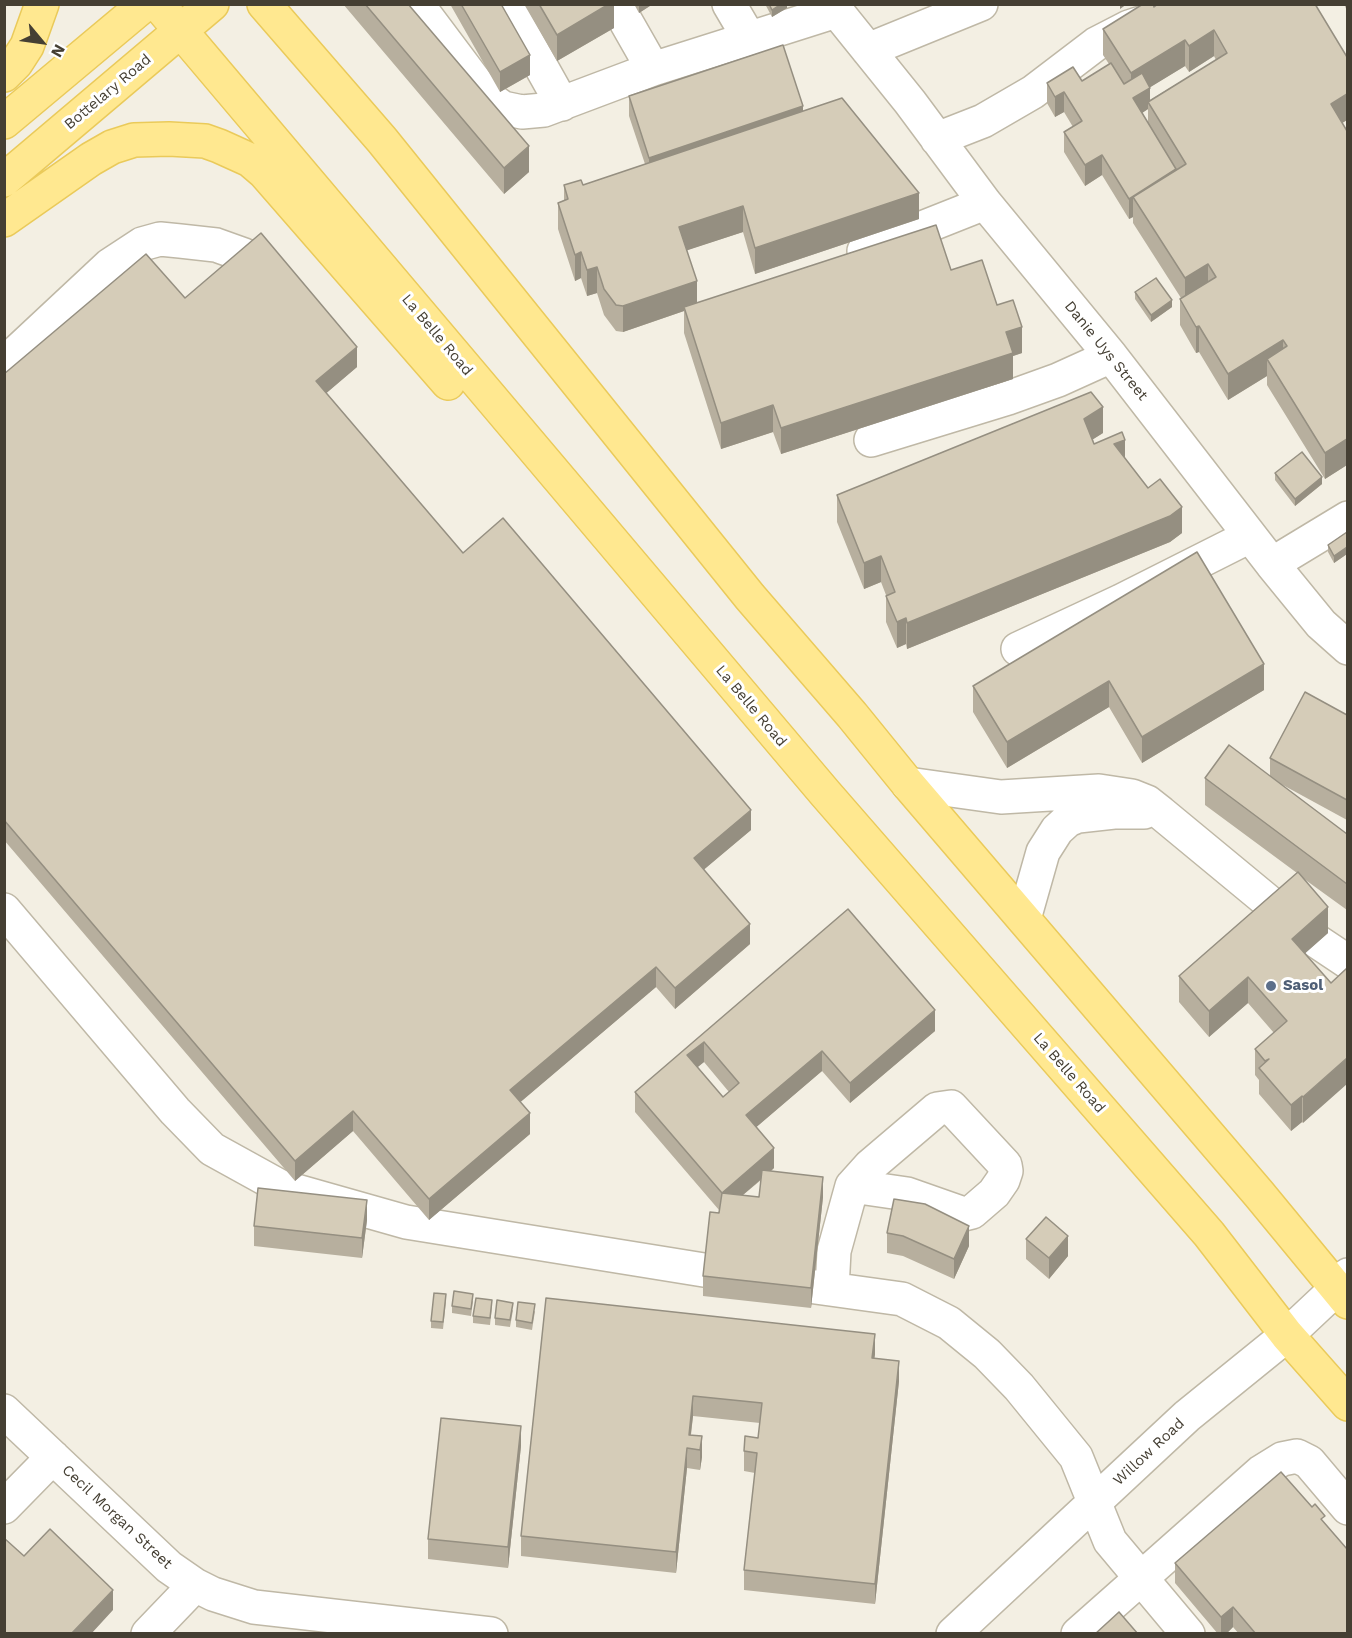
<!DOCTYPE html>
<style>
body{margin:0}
#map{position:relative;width:1352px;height:1638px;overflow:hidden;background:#f3efe3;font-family:"Work Sans",sans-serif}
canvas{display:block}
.frame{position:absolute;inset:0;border:6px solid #453f33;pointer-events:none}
.north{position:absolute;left:12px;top:12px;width:60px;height:60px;-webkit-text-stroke:4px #fff;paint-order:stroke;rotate:119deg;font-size:16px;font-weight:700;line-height:24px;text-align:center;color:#453f33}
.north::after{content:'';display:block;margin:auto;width:21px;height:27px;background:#453f33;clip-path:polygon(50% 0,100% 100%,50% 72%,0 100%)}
</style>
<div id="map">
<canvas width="1352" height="1638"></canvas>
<div class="frame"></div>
<div class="north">N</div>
</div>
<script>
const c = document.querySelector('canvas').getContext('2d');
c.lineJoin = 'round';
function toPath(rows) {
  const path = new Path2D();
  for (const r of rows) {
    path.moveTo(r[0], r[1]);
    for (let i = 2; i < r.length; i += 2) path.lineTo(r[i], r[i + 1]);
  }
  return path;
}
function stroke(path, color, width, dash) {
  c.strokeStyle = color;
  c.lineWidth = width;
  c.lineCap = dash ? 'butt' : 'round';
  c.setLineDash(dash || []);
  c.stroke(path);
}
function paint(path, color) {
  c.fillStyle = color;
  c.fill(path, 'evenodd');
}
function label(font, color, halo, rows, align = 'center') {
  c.font = font + ' "Work Sans",sans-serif';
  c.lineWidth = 6;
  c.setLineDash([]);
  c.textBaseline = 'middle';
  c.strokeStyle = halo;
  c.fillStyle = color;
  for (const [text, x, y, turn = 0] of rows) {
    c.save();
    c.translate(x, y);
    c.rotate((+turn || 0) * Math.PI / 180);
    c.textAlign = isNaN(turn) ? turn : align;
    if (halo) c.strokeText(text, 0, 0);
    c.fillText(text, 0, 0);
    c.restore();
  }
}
const minor = toPath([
 [417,4,486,96,503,108,522,112,544,110,653,69,836,11],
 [506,4,562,104],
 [616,4,653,69],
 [729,4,749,38],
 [831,4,910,102,985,203,1111,356,1272,564,1321,624,1348,648],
 [868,50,981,4],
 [937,139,983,121,1033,92,1096,44,1129,27,1199,4],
 [864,251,985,203],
 [4,364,110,265,142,244,160,239,180,241,216,245,244,255],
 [871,440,1008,398,1058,380,1111,356],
 [1272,564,1348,518],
 [1018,649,1121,601,1250,536],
 [908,784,1001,797,1099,791,1132,796,1147,802,1161,813,1282,913],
 [4,910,175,1111,212,1149,279,1186,406,1222,772,1281,902,1299,949,1323,987,1354,1019,1387,1076,1457,1110,1541,1188,1634],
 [1024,919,1043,852,1057,830,1068,820,1078,816,1114,812,1144,812],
 [1318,942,1348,962],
 [832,1289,834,1251,852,1186,870,1166,937,1109,951,1107,1005,1165,1006,1171,1003,1180,994,1193,972,1212,964,1214,907,1194,852,1186],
 [4,1411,169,1567,195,1585,213,1594,254,1607,491,1634],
 [4,1507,53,1457],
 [148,1634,195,1585],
 [953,1634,1187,1416,1287,1335,1336,1289,1348,1275],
 [1078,1634,1261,1472,1282,1459,1297,1456,1309,1462,1348,1508]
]);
const major = toPath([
 [158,4,825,793,1209,1234,1287,1335,1348,1404],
 [264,4,382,140,750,597,852,715,908,784,1259,1194,1348,1302],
 [4,75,16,63,27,46,42,4],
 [4,122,145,4],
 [4,180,212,4],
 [4,220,91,159,112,147,134,140,169,139,205,141,219,146,250,160,264,172,448,383]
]);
stroke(minor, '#bfb8a6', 36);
stroke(major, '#eaca5a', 36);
stroke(minor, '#fff', 33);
stroke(major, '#ffe890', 33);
paint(toPath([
 [343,4,408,4,529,172,504,194],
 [450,4,501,4,530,75,500,92],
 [524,4,614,4,614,28,557,61],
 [634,4,653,4,639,13],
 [765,4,787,4,787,8,772,17],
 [1315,4,1347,120,1342,123,1347,131,1347,465,1325,479,1267,385,1267,376,1228,400,1199,352,1196,353,1180,325,1180,299,1181,298,1133,223,1133,217,1129,219,1102,175,1085,186,1064,152,1064,132,1073,127,1064,112,1055,117,1047,103,1047,83,1082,81,1109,64,1103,55,1103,29,1154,7],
 [1214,56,1216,60,1150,100,1150,87,1185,66,1189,72],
 [1148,109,1148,122,1142,113],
 [1344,4,1347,4,1347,11],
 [629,96,803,111,919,219,755,274,743,232,687,250,697,303,951,270,997,305,1022,353,1013,356,1013,379,781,454,773,432,721,449,684,333,684,311,623,332,616,331,604,315,597,293,587,296,581,278,575,281,558,229,558,203,564,200,564,185,583,185,645,164,629,116],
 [1135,292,1172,307,1151,322,1135,299],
 [185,298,357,367,326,393,463,553,751,830,704,869,750,944,675,1009,656,987,520,1102,530,1134,429,1220,353,1131,295,1181,4,840,4,374],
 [1103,433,1093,439,1094,444,1125,459,1182,533,1170,542,907,649,906,644,897,648,886,622,886,595,881,582,864,589,837,522,837,495],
 [1275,473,1322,484,1295,506,1275,480],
 [1347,532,1347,554,1334,563,1328,552,1328,545],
 [1197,552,1264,690,1142,763,1109,707,1007,768,973,712,973,686],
 [1347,715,1347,820,1281,784,1347,834,1347,910,1300,876,1328,933,1305,953,1303,1123,1302,1122,1291,1131,1259,1094,1259,1080,1255,1075,1255,1049,1274,1033,1248,1003,1209,1037,1179,1002,1179,976,1297,873,1205,805,1205,778,1270,775,1270,758],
 [848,909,935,1031,850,1103,822,1071,756,1127,774,1168,771,1171,823,1197,811,1308,703,1296,703,1276,719,1210,635,1112,635,1092],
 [704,1062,729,1092,723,1097,697,1067],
 [761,1180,759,1197,743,1195],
 [367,1220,362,1258,254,1246,254,1226],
 [887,1233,969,1246,954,1279,903,1256,887,1253],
 [1026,1239,1068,1256,1049,1279,1026,1259],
 [546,1298,875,1354,874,1358,899,1381,875,1604,744,1590,744,1570,755,1473,744,1471,744,1451,758,1438,760,1423,693,1416,691,1435,702,1436,702,1457,700,1470,687,1468,676,1573,521,1556,521,1536],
 [446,1301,443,1329,431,1328,431,1321],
 [473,1301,471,1316,452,1313,452,1306],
 [492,1307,490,1325,473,1323,473,1316],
 [513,1310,510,1327,495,1325,495,1318],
 [535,1311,532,1330,516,1327,516,1320],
 [521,1446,508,1568,428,1559,428,1539],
 [1325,1523,1347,1634,1239,1634,1233,1627,1226,1634,1218,1634,1175,1583,1175,1563]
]), '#b7af9e');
paint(toPath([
 [609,4,614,4,614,28,557,61,557,35],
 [639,4,653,4,639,13],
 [781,4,787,4,787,8,772,17,772,10],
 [1120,4,1127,4,1120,9],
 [1214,30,1214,56,1189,72,1189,46],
 [1185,40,1185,66,1131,99,1131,73],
 [530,55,530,75,500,92,500,72],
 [1150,88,1150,106,1148,102,1148,109,1133,119,1133,98],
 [1064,92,1064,112,1055,117,1055,97],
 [1347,94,1347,120,1331,130,1331,104],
 [803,106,803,126,649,178,649,158],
 [529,146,529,172,504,194,504,168],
 [1102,155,1102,175,1085,186,1085,165],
 [919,193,919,219,755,274,755,248],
 [1133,197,1133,217,1129,219,1129,199],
 [743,206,743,232,679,253,679,227],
 [581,252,581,278,575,281,575,255],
 [1208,264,1208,290,1185,304,1185,278],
 [597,267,597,293,587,296,587,270],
 [697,281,697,307,684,307,684,311,623,332,623,306],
 [1172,300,1172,307,1151,322,1151,315],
 [1199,326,1199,352,1196,353,1196,327],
 [1022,327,1022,353,1013,356,1013,379,781,454,781,428,1006,332],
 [1283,340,1283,366,1267,359,1267,376,1228,400,1228,374],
 [357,347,357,367,316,402,316,381],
 [773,405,773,432,721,449,721,423],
 [1103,407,1103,433,1084,445,1084,419],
 [1347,439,1347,465,1325,479,1325,453],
 [1125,440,1125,466,1114,444],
 [1322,477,1322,484,1295,506,1295,499],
 [1182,507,1182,533,1170,542,907,649,907,623],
 [1347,547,1347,554,1334,563,1334,556],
 [881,556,881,582,864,589,864,563],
 [906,618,906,644,897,648,897,622],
 [1264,664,1264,690,1142,763,1142,737],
 [1109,681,1109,707,1007,768,1007,742],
 [751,810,751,830,694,878,694,858],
 [1328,907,1328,933,1292,965,1292,939],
 [750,924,750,944,675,1009,675,988],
 [656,967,656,987,510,1111,510,1090],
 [1248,977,1248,1003,1209,1037,1209,1011],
 [935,1010,935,1031,850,1103,850,1083],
 [704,1042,704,1062,687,1076,687,1055],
 [822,1051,822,1071,746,1136,746,1115],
 [1347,1058,1347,1084,1303,1123,1303,1097],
 [1302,1096,1302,1122,1291,1131,1291,1105],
 [353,1111,353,1131,295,1181,295,1161],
 [530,1113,530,1134,429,1220,429,1199],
 [774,1148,774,1168,722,1213,722,1193],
 [823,1177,823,1197,811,1308,811,1288],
 [367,1200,367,1220,362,1258,362,1238],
 [969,1226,969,1246,954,1279,954,1259],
 [1068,1236,1068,1256,1049,1279,1049,1258],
 [875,1334,875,1354,872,1378,872,1358],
 [899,1361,899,1381,875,1604,875,1584],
 [693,1396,693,1416,689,1448,689,1435],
 [521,1426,521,1446,508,1568,508,1547],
 [702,1436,702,1457,700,1470,700,1450],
 [687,1448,687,1468,676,1573,676,1552],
 [113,1590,113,1610,91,1634,71,1634],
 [1233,1607,1233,1627,1226,1634,1221,1634,1221,1617]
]), '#958f81');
const building = toPath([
 [365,4,408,4,529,146,504,168,365,4],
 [461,4,501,4,530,55,500,72,461,4],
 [539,4,609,4,557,35,539,4],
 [769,4,781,4,772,10,769,4],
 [1143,4,1153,4,1154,7,1158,4,1315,4,1347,57,1347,94,1331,104,1347,131,1347,439,1325,453,1267,359,1287,346,1283,340,1228,374,1199,326,1196,327,1180,299,1216,277,1208,264,1185,278,1133,197,1186,164,1148,102,1227,53,1214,30,1189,46,1185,40,1131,73,1103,29,1143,4],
 [783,45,803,106,649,158,629,96,783,45],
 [1111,63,1124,84,1142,73,1150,88,1133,98,1176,169,1129,199,1102,155,1085,165,1064,132,1082,121,1064,92,1055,97,1047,83,1073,67,1082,81,1111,63],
 [842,98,919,193,755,248,743,206,679,227,697,281,623,306,616,305,604,289,597,267,587,270,581,252,575,255,558,203,568,199,564,185,581,180,583,185,842,98],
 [936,225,951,270,982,260,997,305,1013,300,1022,327,1006,332,1013,353,781,428,773,405,721,423,684,307,936,225],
 [261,233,357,347,316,381,463,553,503,518,751,810,694,858,750,924,675,988,656,967,510,1090,530,1113,429,1199,353,1111,295,1161,4,820,4,374,146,254,185,298,261,233],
 [1156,278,1172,300,1151,315,1135,292,1156,278],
 [1091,392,1103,407,1084,419,1094,444,1122,432,1125,440,1114,444,1148,488,1160,479,1182,507,1170,516,907,623,906,618,897,622,886,596,895,592,881,556,864,563,837,495,1091,392],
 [1302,452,1322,477,1295,499,1275,473,1302,452],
 [1347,532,1347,547,1334,556,1328,545,1347,532],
 [1197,552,1264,664,1142,737,1109,681,1007,742,973,686,1197,552],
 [1305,692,1347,715,1347,800,1270,758,1305,692],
 [1229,745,1347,834,1347,884,1205,778,1229,745],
 [1298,872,1328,907,1292,939,1331,983,1347,968,1347,1058,1303,1097,1302,1096,1291,1105,1259,1068,1269,1059,1265,1061,1255,1049,1287,1021,1248,977,1209,1011,1179,976,1298,872],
 [848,909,935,1010,850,1083,822,1051,746,1115,774,1148,722,1193,759,1197,762,1170,823,1177,811,1288,703,1276,710,1212,719,1213,722,1193,635,1092,848,909],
 [704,1042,739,1083,723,1097,687,1055,704,1042],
 [258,1188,367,1200,362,1238,254,1226,258,1188],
 [894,1199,925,1204,969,1226,954,1259,903,1236,887,1233,894,1199],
 [1046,1217,1068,1236,1049,1258,1026,1239,1046,1217],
 [454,1291,473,1294,471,1309,452,1306,454,1291],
 [434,1293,446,1294,443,1322,431,1321,434,1293],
 [476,1298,492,1300,490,1318,473,1316,476,1298],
 [546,1298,875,1334,872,1358,899,1361,875,1584,744,1570,757,1453,744,1451,745,1436,758,1438,762,1403,693,1396,689,1435,702,1436,700,1450,687,1448,676,1552,521,1536,546,1298],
 [497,1300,513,1303,510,1320,495,1318,497,1300],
 [518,1302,535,1304,532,1323,516,1320,518,1302],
 [441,1418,521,1426,508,1547,428,1539,441,1418],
 [1281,1472,1312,1507,1315,1504,1325,1516,1321,1519,1347,1549,1347,1634,1256,1634,1233,1607,1221,1617,1175,1563,1281,1472],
 [50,1529,113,1590,71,1634,4,1634,4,1538,24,1556,50,1529],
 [1119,1612,1138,1634,1095,1634,1119,1612]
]);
paint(building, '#d5ccb8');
stroke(building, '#958f81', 1.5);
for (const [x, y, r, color] of [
 [1271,986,6,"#5c6f8a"]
]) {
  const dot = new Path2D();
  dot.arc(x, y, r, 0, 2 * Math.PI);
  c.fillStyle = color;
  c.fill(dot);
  stroke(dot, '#fff', 2);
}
label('15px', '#453f33', '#fff', [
 ["Bottelary Road",108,92,-40],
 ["La Belle Road",437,335,50],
 ["Danie Uys Street",1106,351,51],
 ["La Belle Road",751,706,50],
 ["La Belle Road",1069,1073,49],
 ["Willow Road",1149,1452,-43],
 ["Cecil Morgan Street",117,1517,43]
]);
label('bold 15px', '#4e5e75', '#fff', [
 ["Sasol",1283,986]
], 'left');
</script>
